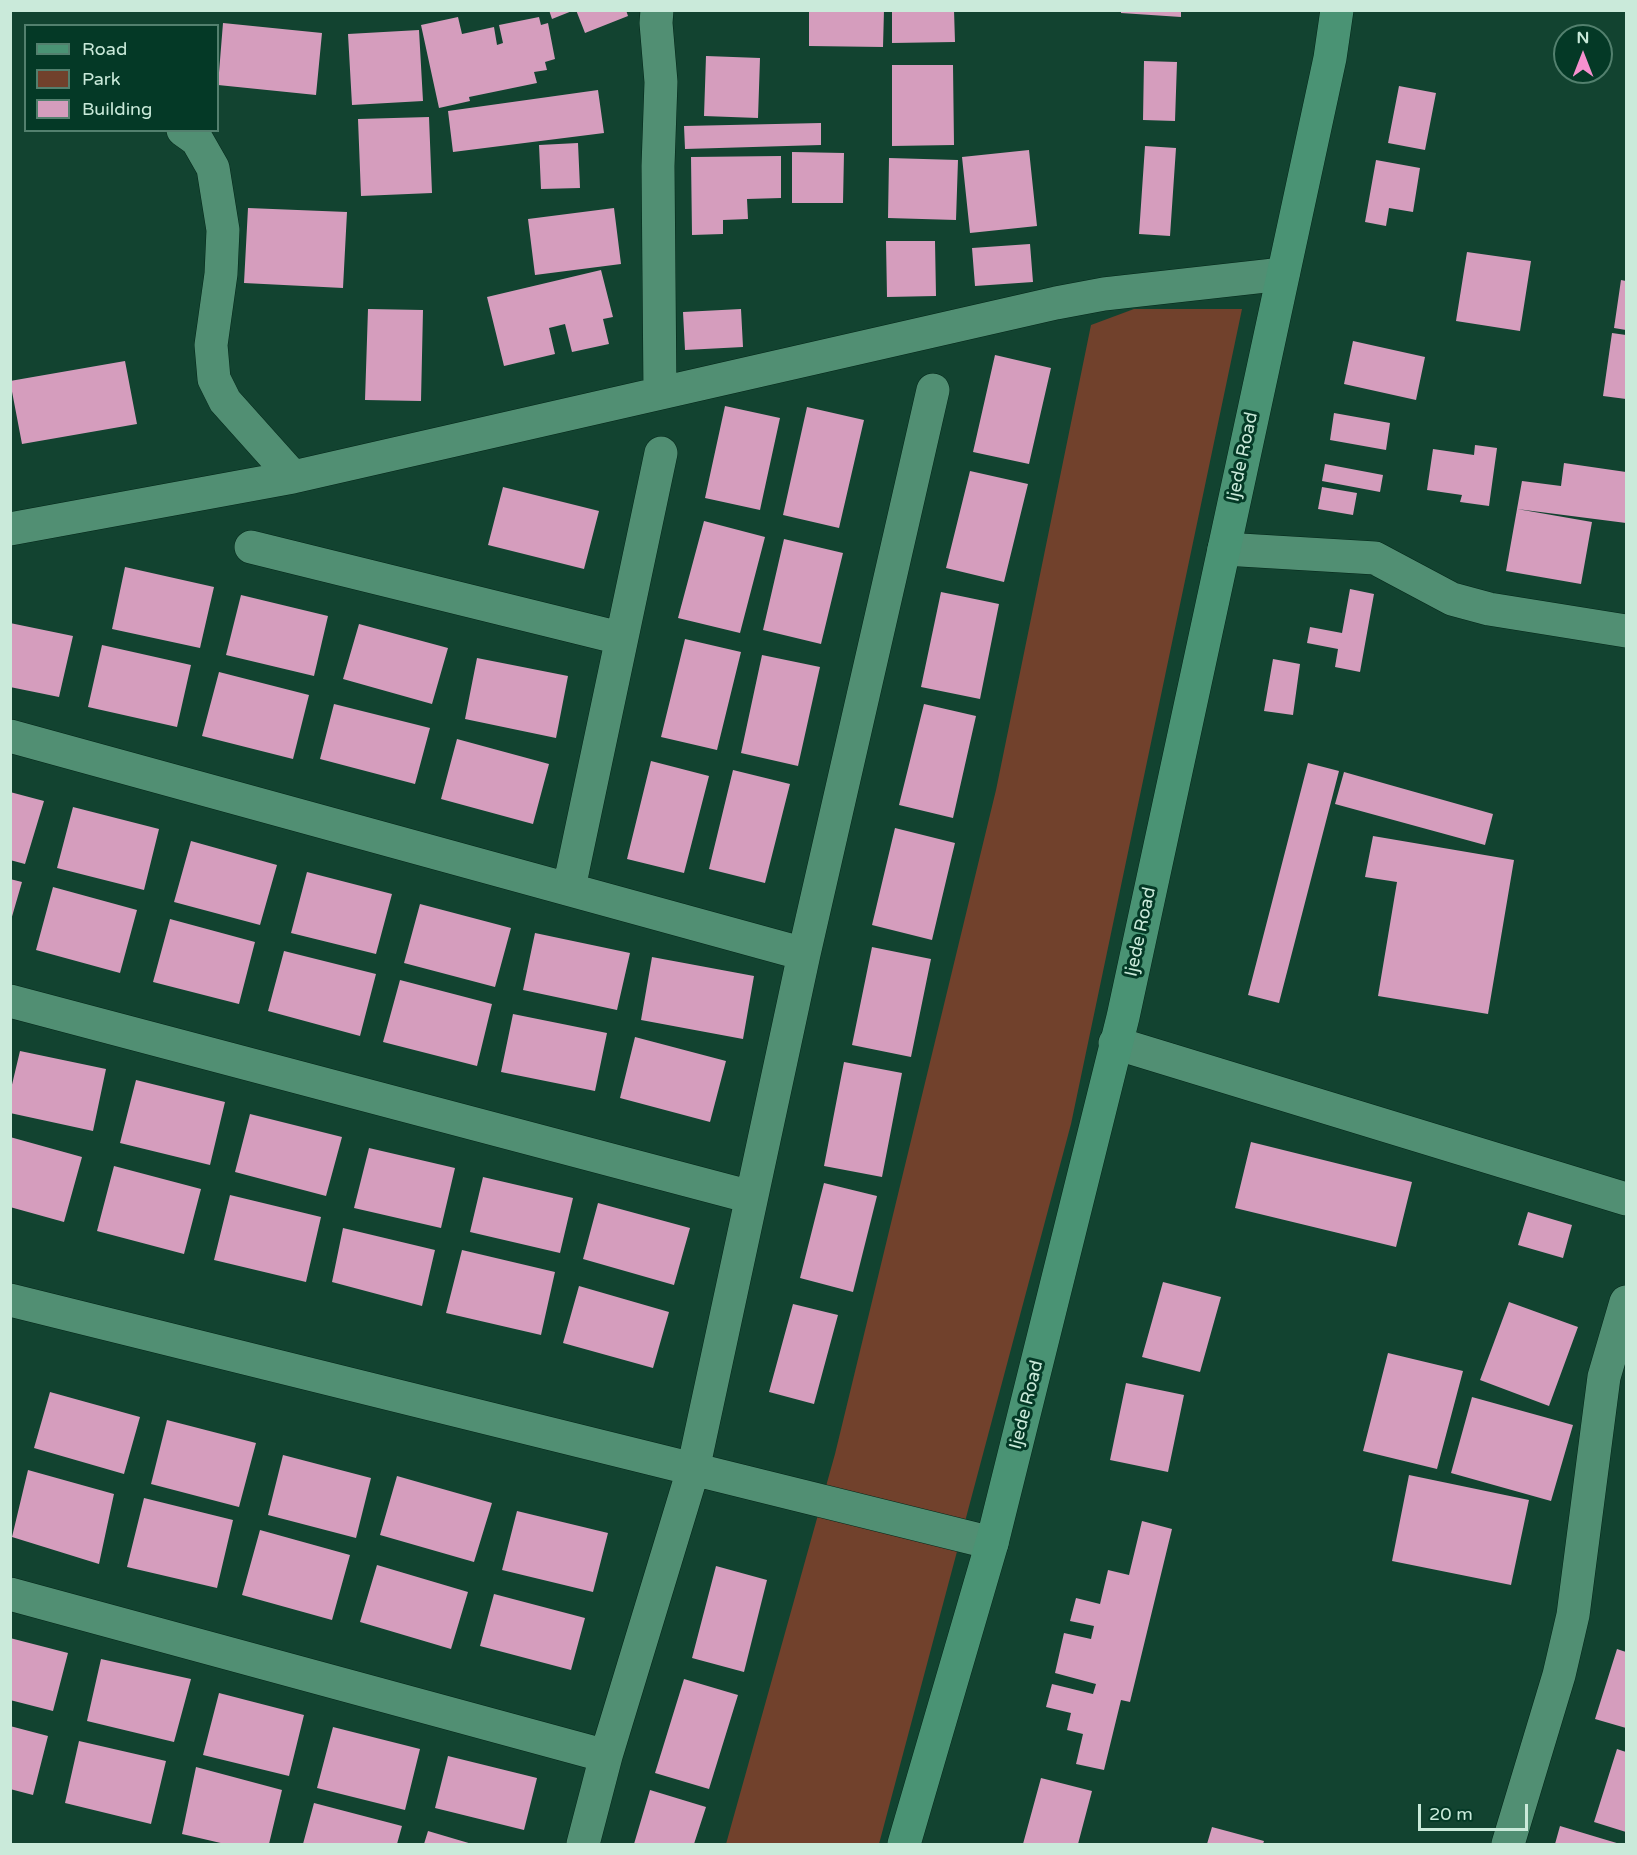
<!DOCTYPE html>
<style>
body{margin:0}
#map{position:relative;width:1637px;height:1855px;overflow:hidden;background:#124330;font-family:"Varela Round",sans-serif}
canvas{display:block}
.frame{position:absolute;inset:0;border:12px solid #caeada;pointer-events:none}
.legend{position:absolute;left:24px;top:24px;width:195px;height:108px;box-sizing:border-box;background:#043926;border:2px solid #53806e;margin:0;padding:8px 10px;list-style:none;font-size:18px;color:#caeada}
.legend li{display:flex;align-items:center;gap:12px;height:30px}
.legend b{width:30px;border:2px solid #53806e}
.north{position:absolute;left:1553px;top:24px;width:60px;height:60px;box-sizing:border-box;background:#043926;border:2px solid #53806e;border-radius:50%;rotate:0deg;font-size:16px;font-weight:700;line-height:24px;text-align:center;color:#caeada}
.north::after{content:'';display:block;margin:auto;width:21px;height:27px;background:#f690cf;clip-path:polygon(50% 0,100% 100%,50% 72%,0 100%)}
.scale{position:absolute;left:1418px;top:1804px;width:110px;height:27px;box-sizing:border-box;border:3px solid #caeada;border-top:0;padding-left:8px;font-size:18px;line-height:21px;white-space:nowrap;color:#caeada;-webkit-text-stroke:4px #043926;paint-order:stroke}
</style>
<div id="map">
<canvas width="1637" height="1855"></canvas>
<div class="frame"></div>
<ul class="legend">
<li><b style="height:8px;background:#4a9374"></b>Road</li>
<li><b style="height:16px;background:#71412c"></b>Park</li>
<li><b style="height:16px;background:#d59dbd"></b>Building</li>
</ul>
<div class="north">N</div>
<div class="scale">20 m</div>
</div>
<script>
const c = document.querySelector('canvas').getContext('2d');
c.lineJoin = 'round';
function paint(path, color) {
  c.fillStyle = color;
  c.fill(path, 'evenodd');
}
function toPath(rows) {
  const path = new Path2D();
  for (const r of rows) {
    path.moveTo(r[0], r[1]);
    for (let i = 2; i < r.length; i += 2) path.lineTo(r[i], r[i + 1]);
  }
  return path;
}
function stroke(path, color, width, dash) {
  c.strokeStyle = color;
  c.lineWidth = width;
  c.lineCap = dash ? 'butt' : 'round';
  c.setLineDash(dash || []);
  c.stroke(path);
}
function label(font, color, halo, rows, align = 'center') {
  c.font = font + ' "Varela Round",sans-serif';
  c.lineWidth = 6;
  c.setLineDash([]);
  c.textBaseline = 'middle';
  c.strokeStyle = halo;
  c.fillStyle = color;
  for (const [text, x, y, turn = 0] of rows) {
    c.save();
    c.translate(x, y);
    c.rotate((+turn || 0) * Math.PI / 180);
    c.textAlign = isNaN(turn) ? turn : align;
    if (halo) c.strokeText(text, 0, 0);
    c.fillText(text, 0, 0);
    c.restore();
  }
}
paint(toPath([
 [1134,309,1242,309,1071,1124,879,1844,726,1844,835,1454,996,790,1091,325]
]), '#71412c');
paint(toPath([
 [549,10,572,10,572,11,552,19],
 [576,10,626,10,628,16,585,33],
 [809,10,884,10,883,47,809,46],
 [892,10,954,10,955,42,892,43],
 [1121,10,1181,10,1181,17,1121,13],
 [458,17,462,34,494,27,497,45,503,43,499,25,539,17,541,25,548,23,555,59,545,62,547,70,534,72,537,83,469,97,470,101,439,108,421,25],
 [223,23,322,33,316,95,218,85],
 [419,30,423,101,352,105,348,34],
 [706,56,760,58,758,118,704,116],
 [1144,61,1177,62,1175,121,1143,120],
 [892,65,953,65,954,145,892,146],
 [1399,86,1436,93,1425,150,1388,143],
 [598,90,604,133,453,152,448,111],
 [429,117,432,193,361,196,358,119],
 [821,123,821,145,685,149,684,126],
 [578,143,580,188,541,189,539,145],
 [1145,146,1176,148,1170,236,1139,234],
 [1029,150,1037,226,970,233,962,157],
 [792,152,844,153,843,203,792,203],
 [781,156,781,198,747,199,748,219,723,220,723,234,692,235,691,157],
 [889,158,958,160,956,220,888,218],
 [1376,160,1420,168,1413,212,1389,208,1386,226,1365,222],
 [248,208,347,212,343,288,244,283],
 [614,208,621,264,535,275,528,219],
 [886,241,935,241,936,296,887,297],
 [1030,244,1033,282,975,286,972,248],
 [1467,252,1531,261,1520,331,1456,321],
 [601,270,613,317,603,319,609,344,572,352,565,324,549,328,555,354,504,366,487,297],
 [1621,280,1626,281,1626,330,1614,328],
 [368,309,423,310,421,401,365,400],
 [741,309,743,347,685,350,683,312],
 [1612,333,1626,335,1626,399,1603,396],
 [1353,341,1425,357,1416,400,1344,384],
 [995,355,1051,368,1029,464,973,452],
 [125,361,137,424,22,444,10,381],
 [725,406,780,418,760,510,705,498],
 [807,407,864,420,839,528,783,515],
 [1334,413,1390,423,1386,450,1330,440],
 [1475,445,1497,448,1489,506,1460,502,1462,495,1427,490,1433,449,1474,455],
 [1564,463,1626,472,1626,523,1517,509,1522,481,1561,486],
 [1325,464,1383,475,1380,492,1322,481],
 [970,471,1028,484,1004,582,946,568],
 [503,487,599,511,584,569,488,545],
 [1322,487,1357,493,1353,515,1318,509],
 [1517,509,1592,522,1581,584,1506,571],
 [704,521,765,537,740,633,678,618],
 [784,539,843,553,821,644,763,630],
 [125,567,214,587,200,648,112,629],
 [1350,589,1374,594,1360,672,1335,667,1338,649,1307,643,1310,627,1342,633],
 [941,592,999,604,980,699,921,687],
 [241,595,328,616,314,676,226,655],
 [10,623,73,636,59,697,10,687],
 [359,624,448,648,432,704,343,679],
 [685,639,741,652,717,750,661,737],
 [102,645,191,665,177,727,88,707],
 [762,655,820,667,798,766,741,753],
 [477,658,568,676,556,738,465,719],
 [1273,659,1300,664,1293,715,1264,711],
 [219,672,309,695,293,759,202,736],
 [334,704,430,728,415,784,320,759],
 [924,704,976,716,953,818,899,805],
 [457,739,549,764,533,824,441,799],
 [651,761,709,776,684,873,627,859],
 [1308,763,1339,771,1279,1003,1248,995],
 [733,770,790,784,765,883,709,869],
 [1344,772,1493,814,1485,845,1335,804],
 [10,792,44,801,25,864,10,860],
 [73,807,159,829,144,890,57,868],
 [895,828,955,843,932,940,872,925],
 [1373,836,1514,860,1488,1014,1378,996,1397,882,1365,877],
 [191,841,277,865,260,925,174,902],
 [307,872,392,894,376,954,291,933],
 [10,879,22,882,11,920,10,919],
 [53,887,137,910,120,973,36,950],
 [420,904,511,928,495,987,404,963],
 [170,919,255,942,239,1004,153,982],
 [535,933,630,953,617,1010,523,990],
 [872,947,931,959,911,1057,852,1045],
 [284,951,376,974,360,1036,268,1011],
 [652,957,754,976,743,1039,641,1020],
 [400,980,492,1004,477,1066,383,1042],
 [513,1014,607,1033,595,1091,501,1072],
 [635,1037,726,1061,710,1122,620,1098],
 [20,1051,106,1069,93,1131,10,1113,10,1093],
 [844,1062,902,1073,882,1177,824,1166],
 [136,1080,225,1102,210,1165,120,1143],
 [250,1114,342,1137,326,1196,235,1172],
 [10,1137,82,1157,64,1222,10,1207],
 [1251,1142,1412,1182,1396,1247,1235,1208],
 [369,1148,455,1168,441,1228,354,1208],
 [114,1166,201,1189,184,1254,97,1231],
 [483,1177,573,1198,560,1253,470,1232],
 [824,1183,877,1196,853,1292,800,1278],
 [230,1195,321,1217,306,1282,214,1260],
 [598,1203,690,1228,674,1285,583,1259],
 [1528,1212,1572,1225,1563,1258,1518,1245],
 [343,1228,435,1250,422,1306,332,1282],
 [462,1250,555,1272,541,1335,446,1313],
 [1163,1282,1221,1297,1200,1372,1142,1357],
 [579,1286,669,1312,653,1368,563,1343],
 [1509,1302,1578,1327,1549,1406,1480,1380],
 [793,1304,838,1315,814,1404,769,1392],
 [1388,1353,1463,1371,1437,1469,1363,1451],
 [1126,1383,1184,1395,1168,1472,1110,1460],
 [50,1392,140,1417,124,1474,34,1448],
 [1472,1397,1573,1425,1551,1501,1451,1473],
 [167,1420,256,1443,239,1507,151,1484],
 [283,1455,371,1478,356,1538,268,1515],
 [28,1470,114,1494,99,1564,12,1537],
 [1409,1475,1529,1500,1511,1585,1392,1561],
 [397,1476,492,1503,474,1562,380,1535],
 [144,1498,233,1520,217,1588,127,1567],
 [517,1511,608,1533,593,1592,502,1570],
 [1142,1521,1172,1529,1130,1702,1121,1700,1104,1770,1076,1764,1083,1734,1067,1730,1071,1713,1046,1707,1052,1684,1093,1694,1096,1684,1055,1673,1064,1633,1091,1639,1094,1626,1070,1621,1076,1598,1100,1604,1108,1570,1129,1575],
 [260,1530,350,1555,332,1620,242,1595],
 [377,1565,468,1592,451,1649,360,1622],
 [716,1566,767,1580,744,1672,692,1658],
 [494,1594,585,1618,571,1670,480,1646],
 [10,1638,68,1653,53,1711,10,1700],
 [1617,1649,1626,1652,1626,1728,1595,1719],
 [101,1659,191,1679,174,1742,87,1721],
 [684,1679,738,1695,709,1789,655,1773],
 [219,1693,304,1715,289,1776,203,1755],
 [10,1726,48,1736,33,1795,10,1789],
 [333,1727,420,1749,405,1810,317,1788],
 [79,1741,166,1761,151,1824,65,1803],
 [1617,1749,1626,1752,1626,1832,1594,1822],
 [448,1756,537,1778,524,1830,435,1808],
 [196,1767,282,1790,269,1844,225,1844,182,1834],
 [1041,1778,1092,1791,1078,1844,1023,1844],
 [650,1790,706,1807,694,1844,634,1844],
 [314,1803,402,1826,397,1844,303,1844],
 [1560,1826,1620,1844,1555,1844],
 [1212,1827,1264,1841,1263,1844,1207,1844],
 [428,1831,472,1844,424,1844]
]), '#d59dbd');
const minor = toPath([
 [657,10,656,23,661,82,658,166,660,393],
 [183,130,197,140,213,168,223,230,221,274,211,345,214,379,225,401,293,477],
 [10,529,293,477,1056,303,1104,294,1283,274],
 [251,547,620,638],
 [1224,549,1375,558,1452,599,1489,609,1626,631],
 [10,736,804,954],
 [569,888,661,453],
 [10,1001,751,1197],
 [1115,1043,1626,1199],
 [10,1300,992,1543],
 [10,1594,606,1756],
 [583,1844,606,1756,693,1470,804,954,933,390],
 [1508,1844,1559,1675,1573,1615,1604,1377,1626,1302]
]);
const secondary = toPath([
 [904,1844,992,1543,1123,1017,1330,58,1337,10]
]);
stroke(minor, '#05271a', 34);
stroke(secondary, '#05271a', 34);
stroke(minor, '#518f73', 33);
stroke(secondary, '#4a9374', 33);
label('18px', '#caeada', '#043926', [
 ["Ijede Road",1243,457,-78],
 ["Ijede Road",1141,932,-78],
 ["Ijede Road",1027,1405,-76]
]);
</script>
